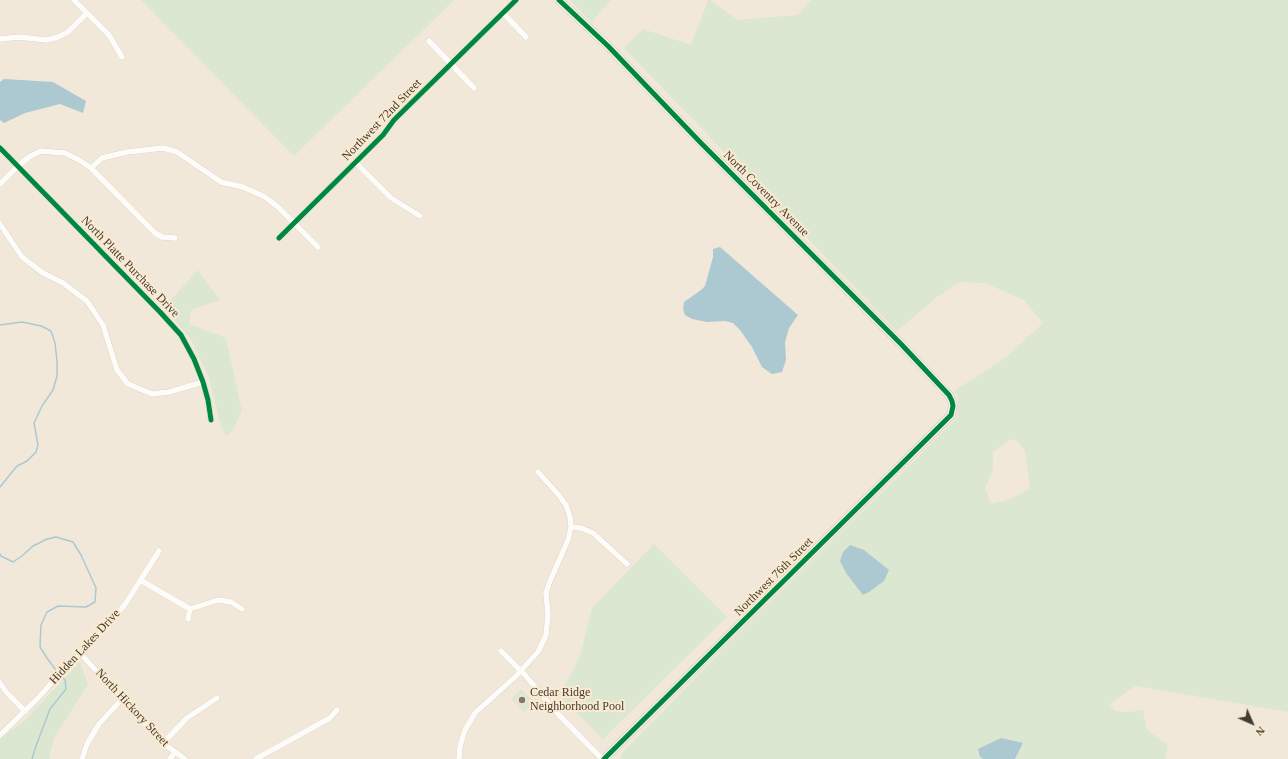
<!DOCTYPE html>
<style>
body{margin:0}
#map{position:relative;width:1288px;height:759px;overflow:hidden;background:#f1e8da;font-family:"Times New Roman",serif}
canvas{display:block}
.north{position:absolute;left:1232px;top:703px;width:40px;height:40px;-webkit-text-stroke:3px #fbead0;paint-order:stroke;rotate:135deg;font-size:11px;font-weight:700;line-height:16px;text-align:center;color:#413b31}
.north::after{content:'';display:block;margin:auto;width:14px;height:18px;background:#413b31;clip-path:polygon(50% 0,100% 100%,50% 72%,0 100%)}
</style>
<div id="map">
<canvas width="1288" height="759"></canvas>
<div class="north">N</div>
</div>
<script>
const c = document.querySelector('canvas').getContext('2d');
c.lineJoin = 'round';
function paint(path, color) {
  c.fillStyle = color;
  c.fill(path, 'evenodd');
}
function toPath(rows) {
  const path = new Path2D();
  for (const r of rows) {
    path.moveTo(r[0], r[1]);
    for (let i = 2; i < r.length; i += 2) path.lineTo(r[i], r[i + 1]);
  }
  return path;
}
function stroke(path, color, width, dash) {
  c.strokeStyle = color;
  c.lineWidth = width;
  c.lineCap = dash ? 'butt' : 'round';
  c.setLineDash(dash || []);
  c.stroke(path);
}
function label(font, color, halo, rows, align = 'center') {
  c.font = font + ' "Times New Roman",serif';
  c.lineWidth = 4;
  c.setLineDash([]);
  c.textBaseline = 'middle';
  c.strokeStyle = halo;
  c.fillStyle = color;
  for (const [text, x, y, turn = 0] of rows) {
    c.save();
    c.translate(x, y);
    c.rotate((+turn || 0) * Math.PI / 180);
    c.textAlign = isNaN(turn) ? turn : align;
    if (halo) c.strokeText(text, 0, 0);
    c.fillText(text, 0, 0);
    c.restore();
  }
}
paint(toPath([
 [141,0,454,0,294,156],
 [570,0,611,0,591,22],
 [708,0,710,0,738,20,798,15,811,0,1288,0,1288,712,1135,686,1110,704,1114,711,1129,712,1143,710,1147,730,1168,746,1165,759,1015,759,1023,743,980,757,983,759,621,759,623,752,743,629,914,461,957,417,958,395,954,391,1004,359,1043,323,1024,300,985,283,960,282,937,297,897,331,624,48,643,29,691,45],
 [1012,439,1016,440,1025,451,1030,488,1011,499,991,504,985,488,993,470,993,452],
 [198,270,220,300,191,310,189,324,226,338,242,411,232,431,226,435,221,427,209,378,192,341,164,307],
 [654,544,727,617,603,739,557,693,567,682,580,656,592,608],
 [80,662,88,684,54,738,49,759,0,759,0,739,24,721],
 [521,689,533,701,532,702,533,704,524,712,511,699]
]), '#dbe7d0');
paint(toPath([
 [4,79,53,82,86,101,83,113,60,104,25,113,4,123,0,120,0,82],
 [720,247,798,315,789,328,785,342,786,360,782,372,772,374,762,367,752,347,740,330,733,323,725,321,707,322,692,319,685,315,683,309,684,302,701,290,705,286,713,257,713,249],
 [850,545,864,550,889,570,884,581,869,592,863,595,846,573,840,561,843,552],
 [1001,738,1023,743,1015,759,983,759,980,757,978,749]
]), '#acc9d2');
stroke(toPath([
 [0,325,22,322,41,326,51,331,55,343,57,361,57,376,53,390,42,406,34,423,38,445,36,452,27,461,17,466,0,487],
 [0,554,1,556,13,562,22,556,33,546,47,539,56,537,73,542,81,555,96,588,95,602,86,607,58,606,47,612,41,625,40,647,47,658,58,673],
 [32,759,36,746,50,709,66,689,65,680,61,676]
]), '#acc9d2', 1.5);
const street = toPath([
 [74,0,109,35,122,57],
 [503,13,526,37],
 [0,39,19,37,47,40,58,37,68,32,87,13],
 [429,41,474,88],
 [0,148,160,312,181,335,194,359,203,382,208,400,211,420],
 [355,162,391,198,420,216],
 [91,168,102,158,127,152,163,148,177,152,221,182,243,187,265,197,278,207,318,247],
 [0,184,18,166,29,157,41,151,65,153,79,160,91,168,155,233,162,237,175,238],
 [0,224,22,257,43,273,63,283,87,301,103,325,117,370,128,384,152,394,169,392,203,382],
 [279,238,383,135,394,120,516,0],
 [571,527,581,528,593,533,627,564],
 [140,580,190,609,218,600,231,602,242,609],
 [188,619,190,609],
 [501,651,525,675,558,714,602,759],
 [81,654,127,705,163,743,185,759],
 [0,683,8,694,25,711],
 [0,735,38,698,64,669,81,654,118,613,126,603,159,551],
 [163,743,187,718,217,698],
 [82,759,87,744,99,724,122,699],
 [170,759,175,752],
 [256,759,330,718,337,710],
 [459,759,460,746,465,730,475,713,515,677,538,652,546,635,548,615,546,593,550,581,568,540,571,527,570,517,566,505,558,494,538,472]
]);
const secondary = toPath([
 [559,0,608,46,700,142,901,344,949,395,952,401,953,406,951,415,604,759]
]);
stroke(street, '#cec6bb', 6);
stroke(secondary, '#cec6bb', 9);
stroke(street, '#fdfcf9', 5.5);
stroke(secondary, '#f4f1ea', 8);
stroke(toPath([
 [559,0,608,46,700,142,901,344,949,395,952,401,953,406,951,415,604,759],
 [0,148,160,312,181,335,194,359,203,382,208,400,211,420],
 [279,238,383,135,394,120,516,0]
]), '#00873e', 5);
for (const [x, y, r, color] of [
 [522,700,4,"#7f786c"]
]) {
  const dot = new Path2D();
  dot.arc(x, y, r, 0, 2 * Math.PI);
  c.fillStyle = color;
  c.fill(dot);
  stroke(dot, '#fbead0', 1.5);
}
label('12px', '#413b31', '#fbead0', [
 ["Northwest 72nd Street",382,120,-46],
 ["North Coventry Avenue",766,194,45],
 ["North Platte Purchase Drive",130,267,46],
 ["Northwest 76th Street",774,577,-45],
 ["Hidden Lakes Drive",85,647,-47],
 ["North Hickory Street",132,708,47]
]);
label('12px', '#413b31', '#fbead0', [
 ["Cedar Ridge",530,693],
 ["Neighborhood Pool",530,707]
], 'left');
</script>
